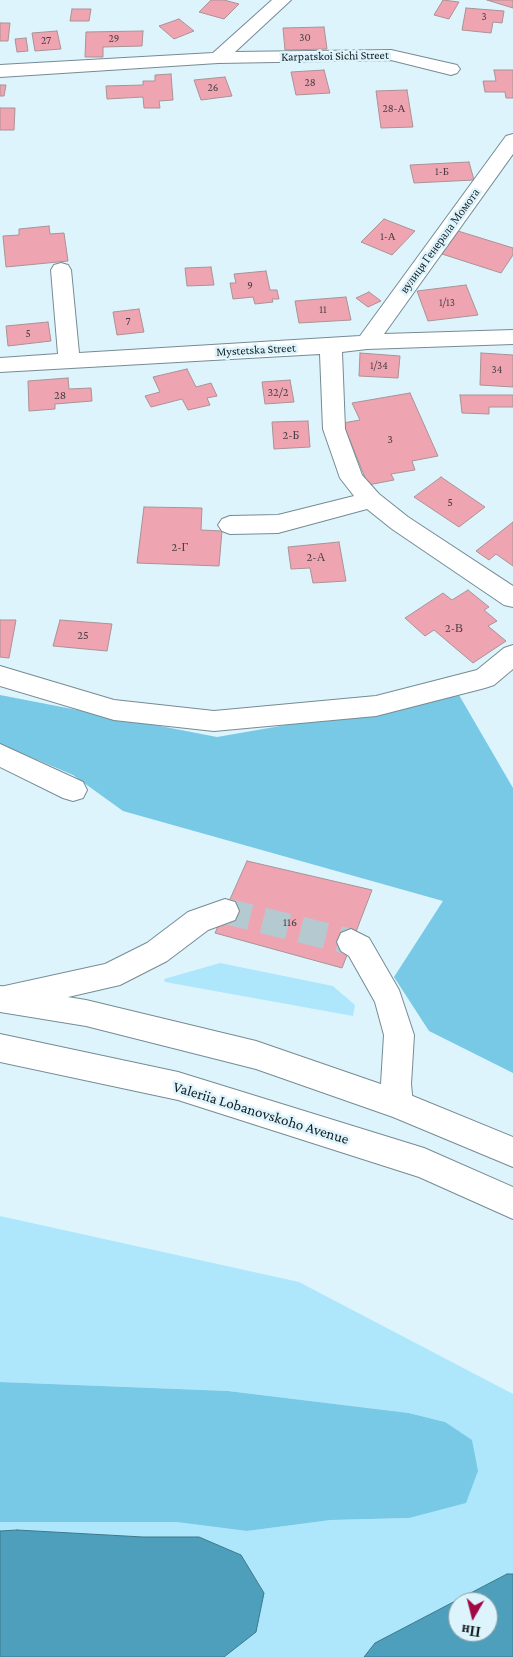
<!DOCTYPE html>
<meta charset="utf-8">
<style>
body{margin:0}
#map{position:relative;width:513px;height:1657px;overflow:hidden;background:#ddf4fd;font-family:"Crimson Pro",serif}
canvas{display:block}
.north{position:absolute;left:448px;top:1592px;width:50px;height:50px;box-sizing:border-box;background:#ddf4fd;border:1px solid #8c9ea4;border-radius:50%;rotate:188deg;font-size:14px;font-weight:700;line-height:20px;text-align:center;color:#131c1f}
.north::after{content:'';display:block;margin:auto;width:18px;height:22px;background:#a20844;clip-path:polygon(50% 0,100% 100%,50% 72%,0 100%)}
</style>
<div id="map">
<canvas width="513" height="1657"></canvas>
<div class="north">Пн</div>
</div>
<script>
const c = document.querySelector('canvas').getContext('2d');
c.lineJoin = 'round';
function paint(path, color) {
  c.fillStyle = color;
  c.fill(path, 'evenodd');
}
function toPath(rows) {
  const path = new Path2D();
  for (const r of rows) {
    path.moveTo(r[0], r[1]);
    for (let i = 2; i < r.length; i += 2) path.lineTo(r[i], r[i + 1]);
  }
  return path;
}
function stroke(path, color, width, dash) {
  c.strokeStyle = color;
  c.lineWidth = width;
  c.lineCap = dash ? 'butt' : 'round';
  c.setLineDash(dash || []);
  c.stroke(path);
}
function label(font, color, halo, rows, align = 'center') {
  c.font = font + ' "Crimson Pro",serif';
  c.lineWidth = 5;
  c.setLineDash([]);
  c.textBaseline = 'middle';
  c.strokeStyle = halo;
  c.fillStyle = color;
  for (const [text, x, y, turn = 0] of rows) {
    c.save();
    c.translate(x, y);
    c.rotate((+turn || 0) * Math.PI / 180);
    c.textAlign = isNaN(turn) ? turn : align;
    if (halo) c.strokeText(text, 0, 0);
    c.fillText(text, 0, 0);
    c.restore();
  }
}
paint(toPath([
 [220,963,333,986,355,1005,353,1016,165,982,164,979],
 [0,1216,299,1282,513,1394,513,1574,507,1574,376,1643,364,1657,224,1657,256,1632,264,1593,241,1555,199,1537,143,1537,17,1530,0,1531,0,1522,176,1522,247,1531,331,1520,409,1518,445,1422,409,1413,228,1391,0,1382]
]), '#aee7fc');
paint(toPath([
 [0,695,217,737,459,695,513,788,513,1073,429,1031,394,977,443,901,123,811,73,775,0,744],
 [0,1382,228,1391,409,1413,445,1422,472,1440,478,1471,466,1503,409,1518,331,1520,247,1531,176,1522,0,1522]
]), '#78c9e6');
const water = toPath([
 [17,1530,143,1537,199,1537,241,1555,264,1593,256,1632,224,1657,0,1657,0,1531,17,1530],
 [507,1574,513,1574,513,1657,364,1657,375,1643,507,1574],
 [458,1602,488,1602,488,1632,458,1632,458,1602]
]);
paint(water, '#4e9fbb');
stroke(water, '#3c788c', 1);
const building = toPath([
 [211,0,224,0,239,4,224,19,199,12,211,0],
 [443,0,459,2,449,19,434,15,443,0],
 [487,0,513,0,513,8,487,0],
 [466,8,504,11,502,23,493,22,491,33,462,30,466,8],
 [72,9,91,9,89,21,70,21,72,9],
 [179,19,194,31,174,39,159,26,179,19],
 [0,23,10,23,8,41,0,41,0,23],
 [324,27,327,49,285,50,283,28,324,27],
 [57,31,61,49,35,51,32,33,57,31],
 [143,31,142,46,103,47,103,57,85,57,86,32,143,31],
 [26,38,28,51,17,52,15,39,26,38],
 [324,70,330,93,296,95,291,72,324,70],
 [494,70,513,70,513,98,506,98,505,92,485,92,483,81,496,81,494,70],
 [171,74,173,100,159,101,160,108,144,108,143,97,107,99,106,86,143,85,143,81,155,81,155,75,171,74],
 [225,77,232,96,201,100,194,80,225,77],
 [0,85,6,85,4,96,0,96,0,85],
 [407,90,413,127,381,128,376,91,407,90],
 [0,108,15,108,14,130,0,130,0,108],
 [469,162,474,180,414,183,410,165,469,162],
 [384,219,415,231,392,255,361,242,384,219],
 [49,226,50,234,64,233,68,261,6,267,3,236,19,235,19,229,49,226],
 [458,231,513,248,513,255,501,273,442,254,458,231],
 [211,267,214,285,187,286,185,268,211,267],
 [266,271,270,290,277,290,279,299,272,299,273,302,255,304,253,297,233,299,230,283,236,283,234,274,266,271],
 [466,285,478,315,428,321,417,291,466,285],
 [369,292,381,301,368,307,356,298,369,292],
 [346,297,351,320,299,323,295,301,346,297],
 [139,309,144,332,117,335,113,312,139,309],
 [48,322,51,341,8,346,6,326,48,322],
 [360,353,400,356,398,378,359,376,360,353],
 [481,353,513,355,513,387,480,385,481,353],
 [187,369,196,387,211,383,217,396,207,398,210,405,188,410,182,399,151,407,145,396,160,392,153,377,187,369],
 [68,378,69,389,91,388,92,401,55,404,55,409,29,411,28,381,68,378],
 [290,380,294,402,265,404,262,382,290,380],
 [410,393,438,456,412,461,415,470,391,474,394,480,368,485,343,423,360,420,352,403,410,393],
 [460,395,513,395,513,407,489,407,489,414,462,413,460,395],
 [308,421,310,447,274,449,272,422,308,421],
 [441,477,485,507,459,527,414,497,441,477],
 [144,507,202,508,201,530,222,531,219,566,137,563,144,507],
 [513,522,513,566,496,554,489,560,476,551,513,522],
 [339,542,346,581,313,583,310,568,291,569,288,547,339,542],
 [468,590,489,607,484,610,497,621,488,626,506,641,473,663,434,630,425,636,405,618,443,593,452,600,468,590],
 [0,620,16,620,9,658,0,657,0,620],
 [60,620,112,624,107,651,53,646,60,620],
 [247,861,372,890,342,968,215,933,247,861]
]);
paint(building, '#efa5b1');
stroke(building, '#a99295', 1);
stroke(toPath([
 [225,911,351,942]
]), '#b5c9d1', 26, [26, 13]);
const minor = toPath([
 [272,0,291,0,235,52,391,50,457,65,460,69,457,73,451,75,391,60,218,63,0,77,0,65,213,53,272,0],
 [513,134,513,154,384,334,513,330,513,344,367,349,342,352,345,429,362,475,379,494,408,517,513,586,513,607,504,605,392,529,367,509,278,533,230,534,222,531,218,525,222,519,230,516,278,515,354,496,340,478,323,429,320,354,0,372,0,358,58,354,51,270,54,265,61,263,68,265,71,270,79,353,360,336,506,136,513,134],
 [513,645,513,669,494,685,485,688,376,716,214,731,114,720,0,686,0,666,114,700,214,711,376,696,477,670,504,648,513,645],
 [0,744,83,782,87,790,83,798,73,801,63,798,0,767,0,744],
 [225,899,235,902,239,911,235,920,208,930,167,961,120,985,3,1012,0,1011,0,987,105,964,147,943,188,912,225,899],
 [351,929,369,938,399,990,414,1035,411,1084,413,1104,409,1114,398,1118,387,1114,383,1104,381,1084,384,1035,375,1002,349,956,341,951,337,942,341,933,351,929]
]);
const major = toPath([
 [0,986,86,1000,256,1041,398,1090,513,1137,513,1167,393,1117,256,1069,86,1026,0,1012,0,986],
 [0,1034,178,1072,424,1148,513,1187,513,1219,419,1177,178,1100,0,1062,0,1034]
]);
stroke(minor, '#768b94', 2);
stroke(major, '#768b94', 2);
paint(minor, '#fff');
paint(major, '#fff');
label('11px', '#4a3e44', null, [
 ["3",484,17],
 ["30",305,38],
 ["29",114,39],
 ["27",46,41],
 ["28",310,83],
 ["26",213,88],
 ["28-А",394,109],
 ["1-Б",442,172],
 ["1-А",388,237],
 ["9",250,286],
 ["1/13",447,303],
 ["11",323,310],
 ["7",128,322],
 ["5",28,334],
 ["1/34",379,366],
 ["34",497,370]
]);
label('12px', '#131c1f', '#ddf4fd', [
 ["Karpatskoi Sichi Street",335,56,-1],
 ["вулиця Генерала Момота",440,241,-54],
 ["Mystetska Street",256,350,-3]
]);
label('12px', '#4a3e44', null, [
 ["32/2",278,392],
 ["28",60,395],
 ["2-Б",291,435],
 ["3",390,439],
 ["5",450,502],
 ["2-Г",180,547],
 ["2-А",316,557],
 ["2-В",454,628],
 ["25",83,635],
 ["116",290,922]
]);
label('15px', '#131c1f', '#ddf4fd', [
 ["Valeriia Lobanovskoho Avenue",261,1113,17]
]);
</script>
